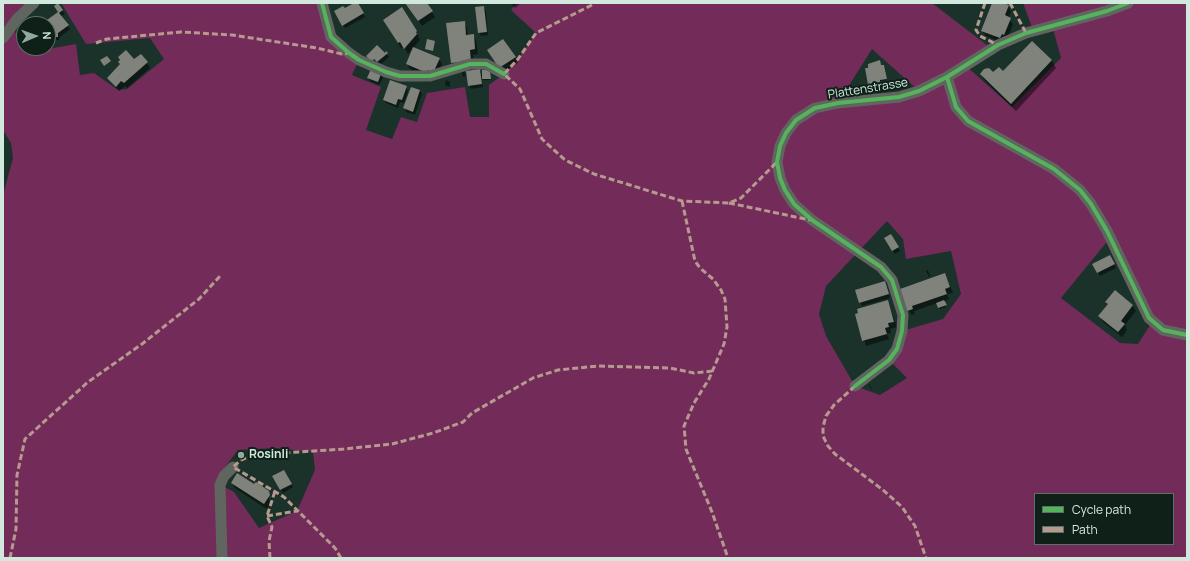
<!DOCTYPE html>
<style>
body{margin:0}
#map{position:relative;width:1190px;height:561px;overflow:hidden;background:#1a322a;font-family:Manrope,sans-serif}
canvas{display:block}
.frame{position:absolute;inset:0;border:4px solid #d1e9dd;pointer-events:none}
.legend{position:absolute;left:1034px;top:493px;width:140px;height:52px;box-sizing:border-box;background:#0e2018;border:1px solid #5c7067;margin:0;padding:5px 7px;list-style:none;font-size:12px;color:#d1e9dd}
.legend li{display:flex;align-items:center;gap:8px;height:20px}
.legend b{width:20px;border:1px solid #5c7067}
.north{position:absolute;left:16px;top:16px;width:40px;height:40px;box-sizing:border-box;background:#0e2018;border:1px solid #5c7067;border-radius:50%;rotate:88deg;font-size:11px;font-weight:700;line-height:16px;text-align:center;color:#d1e9dd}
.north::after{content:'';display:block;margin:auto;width:14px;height:18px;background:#91a99e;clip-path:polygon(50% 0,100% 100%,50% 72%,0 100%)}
</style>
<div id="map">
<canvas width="1190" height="561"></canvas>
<div class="frame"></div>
<ul class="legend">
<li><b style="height:5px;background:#56b35d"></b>Cycle path</li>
<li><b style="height:5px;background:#b69a8f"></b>Path</li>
</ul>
<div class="north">N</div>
</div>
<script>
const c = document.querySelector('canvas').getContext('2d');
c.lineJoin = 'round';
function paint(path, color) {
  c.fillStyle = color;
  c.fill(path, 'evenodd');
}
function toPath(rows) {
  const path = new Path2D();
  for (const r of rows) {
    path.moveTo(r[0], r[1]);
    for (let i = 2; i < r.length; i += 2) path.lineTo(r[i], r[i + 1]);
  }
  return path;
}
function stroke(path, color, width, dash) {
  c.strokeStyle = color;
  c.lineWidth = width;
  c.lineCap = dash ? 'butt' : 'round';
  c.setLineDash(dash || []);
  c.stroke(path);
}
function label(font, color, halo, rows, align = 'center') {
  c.font = font + ' Manrope,sans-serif';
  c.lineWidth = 4;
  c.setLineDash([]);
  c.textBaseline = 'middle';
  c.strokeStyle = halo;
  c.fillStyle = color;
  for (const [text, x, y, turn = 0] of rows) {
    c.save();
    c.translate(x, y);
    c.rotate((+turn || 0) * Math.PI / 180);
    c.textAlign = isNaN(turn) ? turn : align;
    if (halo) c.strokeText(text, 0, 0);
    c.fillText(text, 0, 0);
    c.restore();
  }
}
paint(toPath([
 [3,3,34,3,10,28,24,40,24,48,33,48,37,51,76,44,80,75,94,73,118,90,127,89,164,59,150,38,86,44,61,3,322,3,331,37,359,60,352,75,381,87,366,130,392,139,401,117,417,122,427,93,465,87,470,117,489,117,489,85,504,74,518,59,536,33,511,10,517,3,932,3,992,49,965,65,1012,107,1061,58,1052,25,1033,30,1023,3,1187,3,1187,558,3,558,3,195,13,158,11,143,3,130],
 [872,49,919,91,838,103],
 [887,221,903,239,906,259,951,251,961,294,943,319,902,331,889,360,907,378,880,395,855,386,826,336,819,314,826,286],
 [1110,238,1152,322,1138,344,1120,343,1061,298],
 [275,448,313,452,315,470,297,511,259,528,234,492,221,485,225,467,238,450],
 [1035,494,1173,494,1173,544,1035,544]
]), '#732b5a');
paint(toPath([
 [356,3,365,17,345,28,335,11,344,10],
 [406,3,426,3,435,17,422,26],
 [511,3,521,3,515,8],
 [993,3,1000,3,1008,6,1011,12,1008,18,1013,24,1007,40,1003,43,986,36,982,31],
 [58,4,65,14,61,16,70,29,60,37,59,40,53,40,49,35,53,28,48,21,59,12],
 [484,7,486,11,488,35,481,36,479,32],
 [402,9,419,37,418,37,420,40,408,54,404,47,401,48,384,20],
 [464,22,467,28,468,36,473,35,476,40,478,54,473,55,474,66,455,68,452,63],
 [1032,43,1052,61,1056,68,1016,111,985,81,981,74,1003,73],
 [387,54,389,57,380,65,377,62,374,64,370,60],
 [491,56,515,57,518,63,503,73],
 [439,59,442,64,436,78,430,78,410,69,407,64],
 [134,61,147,63,150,68,127,88,125,86,119,91,108,78],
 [881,66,885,67,887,80,880,81,880,84,870,86],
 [461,70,464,71,466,76,463,77],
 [480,70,483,76,491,72,491,80,482,80,483,87,471,89,469,85],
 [381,75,383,78,379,85,370,81,368,77],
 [446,80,450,82,450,87,445,85],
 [406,87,408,91,404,103,400,102,398,108,386,103,384,100],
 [420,91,422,94,415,115,406,112,405,108],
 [890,236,900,251,895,254,886,239],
 [1110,256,1116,268,1100,276,1094,265],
 [928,270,930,276,929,277,926,271],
 [945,274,953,293,947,294,949,299,944,301,946,307,940,309,937,303,914,311,915,314,911,315,901,289],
 [886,286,890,298,862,306,860,302],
 [1115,292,1133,306,1136,311,1125,325,1127,330,1122,337,1103,322,1100,316,1108,305,1106,302],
 [888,301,897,327,890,329,891,333,887,334,889,339,866,346,856,315],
 [868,384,869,384,872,389,871,389],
 [283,471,293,487,283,493,274,477],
 [232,483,268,494,269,500,271,500,271,496,272,501,267,509,265,508,235,488]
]), '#0007');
paint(toPath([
 [58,3,63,10,59,13,69,25,58,33,58,37,50,37,50,35,48,35,48,27,52,27,47,20,58,12,54,6],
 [354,3,358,3,364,13,342,26,334,11,343,6,345,8],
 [405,3,427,3,433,11,418,21],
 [992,3,1003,3,1009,5,1005,15,1011,18,1004,35,1002,34,1000,38,981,31],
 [484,6,487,32,478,33,475,7],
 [402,7,417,31,416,32,417,34,404,49,400,42,398,43,383,20],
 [465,21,466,35,474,34,475,49,470,50,471,61,451,63,446,23],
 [427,39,435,41,433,51,425,49],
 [503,39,516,57,499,68,487,50],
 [1032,41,1052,60,1011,104,980,74,984,69,989,68,993,72,999,67,1003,71],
 [377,45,385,53,386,51,388,53,377,62,374,59,372,62,366,56],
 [413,47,440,58,433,73,428,70,427,73,406,64],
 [126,50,134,59,141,54,148,62,124,83,121,81,116,87,107,78,120,64,118,62,120,60,118,57],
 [107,56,111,61,104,66,100,60],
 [880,60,881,65,884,65,887,79,880,80,880,83,868,85,865,68,868,68,868,64],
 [371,69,381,74,378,82,367,78],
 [480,69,482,84,468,86,466,71],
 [490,69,491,79,482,79,482,70],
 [390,80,407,86,402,100,398,99,396,105,383,100],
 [411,87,420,90,413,112,403,108],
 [891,234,899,247,892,251,884,238],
 [1110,255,1115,264,1097,273,1092,264],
 [945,273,950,287,945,289,947,294,912,306,913,309,907,311,900,289],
 [885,281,889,294,859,303,855,290],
 [1115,290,1133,305,1121,321,1125,324,1118,332,1098,316,1108,304,1105,302],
 [888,300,894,322,888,323,889,327,885,328,887,334,862,341,855,314,858,313,857,309],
 [944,300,947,305,938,308,936,303],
 [284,470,292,484,280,490,272,476],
 [237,473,254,484,256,482,269,491,270,495,264,504,231,483]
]), '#80837b');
stroke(toPath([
 [322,3,331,37,349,53,359,60,386,72,400,76,430,76,470,64,486,64,504,74],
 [3,38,17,19,34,3],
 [947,77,956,107,968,121,1054,169,1080,190,1091,204,1107,231,1149,318,1163,330,1187,335],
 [855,386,889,360,897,349,902,331,903,315,892,280,881,267,812,220,794,204,785,190,780,178,777,162,780,146,786,133,796,120,815,108,838,103,899,97,919,91,947,77,998,45,1026,33,1107,11,1128,3],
 [222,558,220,485,224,476,233,467]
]), '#60655f', 11);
stroke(toPath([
 [985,3,976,30,980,36,998,45],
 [1010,3,1026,33],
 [592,5,536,33,518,59,504,74,520,89,542,139,565,160,594,174,682,201,729,203,741,198,777,162],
 [96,43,107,39,181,32,232,35,317,48,342,54,349,53],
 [682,201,695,261,700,268,713,279,721,290,725,299,727,327,724,344,709,379,694,403,684,426,686,449,690,459,712,512,728,558],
 [729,203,810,220],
 [855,386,834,405,826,416,823,427,823,436,828,446,835,454,883,490,902,507,915,526,926,558],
 [267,516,297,511],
 [10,558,16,529,17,475,25,439,88,382,142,344,199,299,221,275],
 [270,558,269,541,272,527,267,516,275,491],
 [341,558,335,548,284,497,233,467,241,460,253,455,344,449,392,444,433,433,463,422,472,413,533,378,558,370,598,366,670,368,694,373,713,371]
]), '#b69a8f', 3, [6, 3]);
stroke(toPath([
 [322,3,331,37,349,53,359,60,386,72,400,76,430,76,470,64,486,64,504,74],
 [947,77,956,107,968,121,1054,169,1080,190,1091,204,1107,231,1149,318,1163,330,1187,335],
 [855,386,889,360,897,349,902,331,903,315,892,280,881,267,812,220,794,204,785,190,780,178,777,162,780,146,786,133,796,120,815,108,838,103,899,97,919,91,947,77,998,45,1026,33,1107,11,1128,3]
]), '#56b35d', 4);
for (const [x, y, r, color] of [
 [241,455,4,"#91a99e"]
]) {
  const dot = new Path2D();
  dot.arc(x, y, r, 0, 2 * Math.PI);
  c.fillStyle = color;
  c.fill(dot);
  stroke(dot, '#0e2018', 1.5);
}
label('12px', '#d1e9dd', '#0e2018', [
 ["Plattenstrasse",868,89,-9]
]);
label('bold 12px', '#d1e9dd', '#0e2018', [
 ["Rosinli",249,455]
], 'left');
</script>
